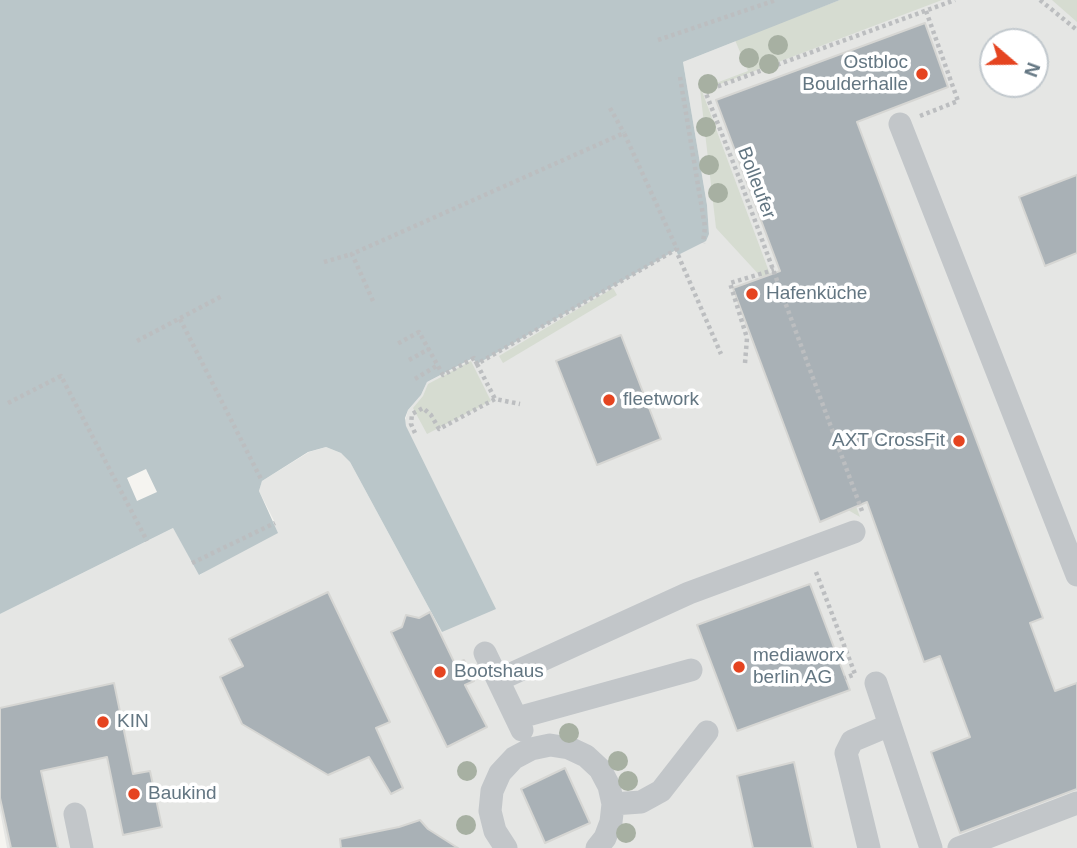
<!DOCTYPE html>
<meta charset="utf-8">
<style>
body{margin:0}
#map{position:relative;width:1077px;height:848px;overflow:hidden;background:#f5f4f0;font-family:Arial,sans-serif}
canvas{display:block}
.north{position:absolute;left:979px;top:28px;width:70px;height:70px;box-sizing:border-box;background:#fff;border:2px solid #c1c8cd;border-radius:50%;rotate:110deg;font-size:19px;font-weight:700;line-height:28px;text-align:center;color:#637682}
.north::after{content:'';display:block;margin:auto;width:24px;height:32px;background:#e54420;clip-path:polygon(50% 0,100% 100%,50% 72%,0 100%)}
</style>
<div id="map">
<canvas width="1077" height="848"></canvas>
<div class="north">N</div>
</div>
<script>
const c = document.querySelector('canvas').getContext('2d');
c.lineJoin = 'round';
function paint(path, color) {
  c.fillStyle = color;
  c.fill(path, 'evenodd');
}
function toPath(rows) {
  const path = new Path2D();
  for (const r of rows) {
    path.moveTo(r[0], r[1]);
    for (let i = 2; i < r.length; i += 2) path.lineTo(r[i], r[i + 1]);
  }
  return path;
}
function stroke(path, color, width, dash) {
  c.strokeStyle = color;
  c.lineWidth = width;
  c.lineCap = dash ? 'butt' : 'round';
  c.setLineDash(dash || []);
  c.stroke(path);
}
function label(font, color, halo, rows, align = 'center') {
  c.font = font + ' Arial,sans-serif';
  c.lineWidth = 7;
  c.setLineDash([]);
  c.textBaseline = 'middle';
  c.strokeStyle = halo;
  c.fillStyle = color;
  for (const [text, x, y, turn = 0] of rows) {
    c.save();
    c.translate(x, y);
    c.rotate((+turn || 0) * Math.PI / 180);
    c.textAlign = isNaN(turn) ? turn : align;
    if (halo) c.strokeText(text, 0, 0);
    c.fillText(text, 0, 0);
    c.restore();
  }
}
paint(toPath([
 [840,0,1077,0,1077,848,7,848,0,811,0,614,173,528,200,575,275,523,259,491,262,481,309,452,326,447,341,453,350,462,442,632,405,421,408,410,421,395,427,382,474,358,477,363,677,249,677,254,709,234,707,205,683,62],
 [993,42,1035,42,1035,84,993,84]
]), '#e5e6e4');
paint(toPath([
 [840,0,942,0,702,91,860,517,848,510,762,278,716,228,700,89,748,71,735,40],
 [1052,0,1077,0,1077,22],
 [613,288,617,295,503,363,499,356],
 [471,361,491,401,427,434,413,408,423,396,428,384]
]), '#d6dcd1');
paint(toPath([
 [0,0,840,0,683,62,707,205,709,234,706,241,678,255,676,250,477,364,473,358,427,382,421,395,408,410,405,418,406,426,496,609,442,632,350,462,341,453,326,447,308,452,262,481,259,491,278,533,199,575,173,528,0,614],
 [146,469,157,492,137,501,127,478]
]), '#bac6c9');
const building = toPath([
 [925,23,948,87,857,122,1043,618,1030,623,1055,691,1077,683,1077,789,960,833,931,752,970,737,940,656,924,662,867,502,820,522,733,288,780,271,716,100,925,23],
 [1077,175,1077,253,1045,266,1019,197,1077,175],
 [621,335,661,439,597,465,556,361,621,335],
 [810,584,850,690,737,731,697,625,810,584],
 [328,592,390,722,376,728,403,788,391,794,369,757,328,775,242,724,220,677,243,666,229,639,328,592],
 [430,612,455,664,464,660,474,681,465,685,487,727,447,747,391,632,402,627,406,615,419,618,430,612],
 [114,683,133,774,150,771,162,827,123,835,107,757,41,771,58,848,11,848,0,798,0,708,114,683],
 [794,762,813,848,753,848,737,776,794,762],
 [565,768,590,823,545,843,521,789,565,768],
 [420,820,428,829,458,848,341,848,340,839,399,827,420,820]
]);
paint(building, '#a9b1b6');
stroke(building, '#d6d6d3', 2);
stroke(toPath([
 [1040,0,1077,30],
 [658,40,776,0],
 [680,77,705,227,703,243],
 [610,108,624,133],
 [920,116,958,101,926,11],
 [678,255,721,354],
 [324,262,352,254],
 [373,301,352,254,624,133,677,249,477,364,474,358,443,375,419,332,397,344],
 [180,319,262,481],
 [137,341,222,296],
 [409,360,429,349],
 [745,363,747,338,730,283,774,270],
 [477,364,495,399],
 [415,379,438,365],
 [8,403,61,376,147,541],
 [415,433,411,424,412,414,423,408,431,415,439,429,495,399,520,404],
 [862,511,740,180,705,91,955,0],
 [192,563,275,523],
 [816,572,855,674,845,678]
]), '#bcbec0', 4.5, [3.5, 3.5]);
stroke(toPath([
 [900,124,1077,575],
 [485,653,522,730],
 [498,680,689,593,854,532],
 [876,683,931,848],
 [517,718,691,670],
 [613,804,641,802,661,791,707,732],
 [75,814,82,848],
 [506,848,495,831,490,811,492,791,500,773,514,758,531,749,550,745,569,748,586,756,600,769,609,786,613,804,611,822,605,838,597,848],
 [869,848,846,753,852,741,890,725],
 [959,848,1077,803]
]), '#c2c6c9', 23);
c.fillStyle = '#a7b0a2';
for (const [x, y] of [
 [778,45],
 [749,58],
 [769,64],
 [708,84],
 [706,127],
 [709,165],
 [718,193],
 [569,733],
 [618,761],
 [467,771],
 [628,781],
 [466,825],
 [626,833]
]) {
  c.beginPath();
  c.arc(x, y, 10, 0, 2 * Math.PI);
  c.fill();
}
for (const [x, y, r, color] of [
 [922,74,7,"#e54420"],
 [752,294,7,"#e54420"],
 [609,400,7,"#e54420"],
 [959,441,7,"#e54420"],
 [739,667,7,"#e54420"],
 [440,672,7,"#e54420"],
 [103,722,7,"#e54420"],
 [134,794,7,"#e54420"]
]) {
  const dot = new Path2D();
  dot.arc(x, y, r, 0, 2 * Math.PI);
  c.fillStyle = color;
  c.fill(dot);
  stroke(dot, '#fff', 2.5);
}
label('19px', '#637682', '#fff', [
 ["Ostbloc",908,63,"right"],
 ["Boulderhalle",908,85,"right"],
 ["Hafenküche",766,294],
 ["fleetwork",623,400],
 ["AXT CrossFit",945,441,"right"],
 ["mediaworx",753,656],
 ["berlin AG",753,678],
 ["Bootshaus",454,672],
 ["KIN",117,722],
 ["Baukind",148,794]
], 'left');
label('19px', '#637682', '#fff', [
 ["Bolleufer",756,183,69]
]);
</script>
